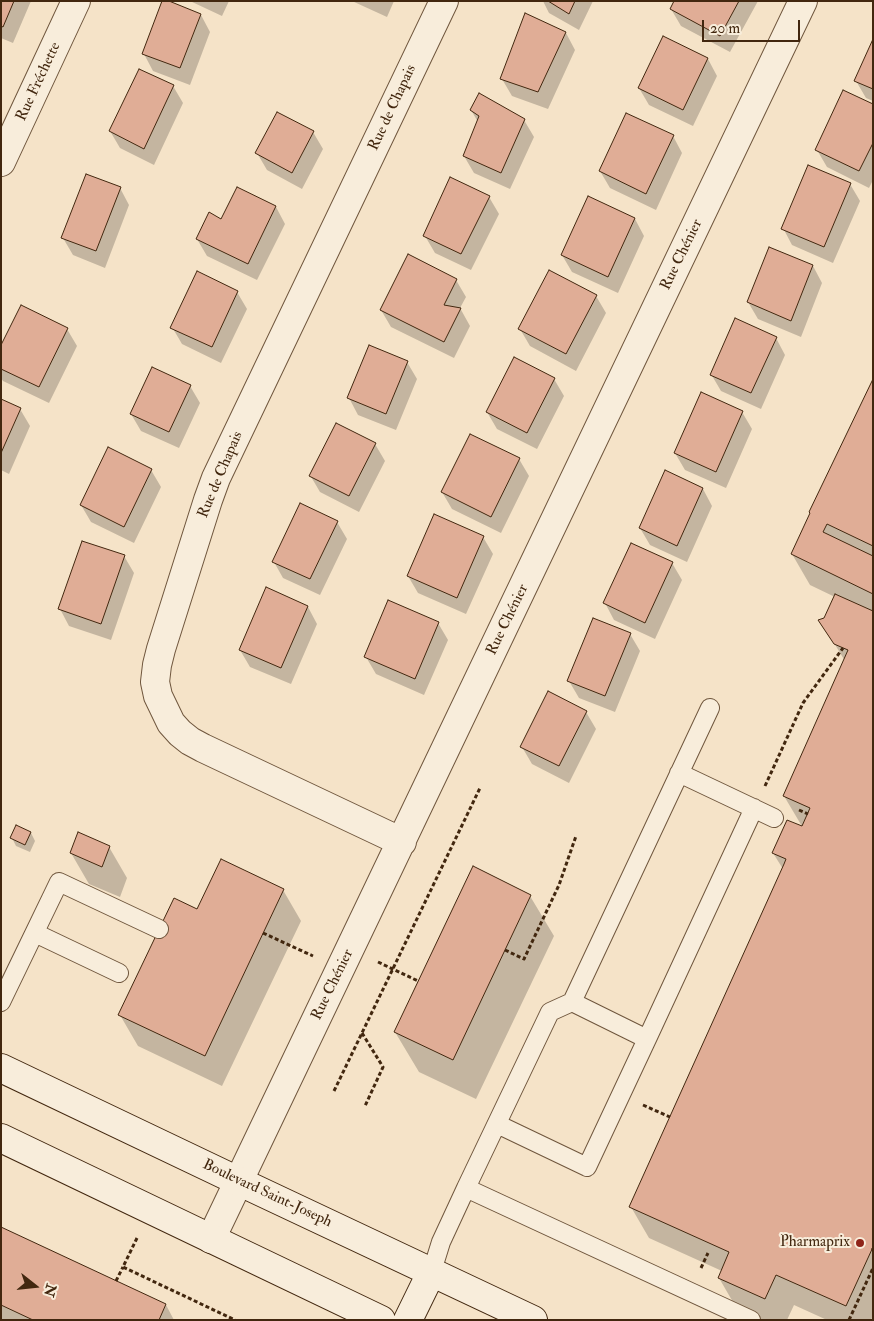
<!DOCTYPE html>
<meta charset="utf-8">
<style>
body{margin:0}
#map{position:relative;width:874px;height:1321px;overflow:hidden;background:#f5e3c8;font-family:"IM FELL Double Pica",serif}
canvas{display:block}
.frame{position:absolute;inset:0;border:2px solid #42270f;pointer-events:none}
.north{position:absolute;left:10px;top:1261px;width:50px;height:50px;-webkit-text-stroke:4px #f8eddb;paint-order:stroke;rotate:106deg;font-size:14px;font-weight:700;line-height:20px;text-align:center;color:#42270f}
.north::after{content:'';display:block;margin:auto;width:18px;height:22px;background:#42270f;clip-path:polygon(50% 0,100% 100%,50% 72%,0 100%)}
.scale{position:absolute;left:702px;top:20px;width:98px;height:22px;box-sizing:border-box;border:2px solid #42270f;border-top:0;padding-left:6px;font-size:15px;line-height:18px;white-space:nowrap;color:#42270f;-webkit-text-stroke:4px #f8eddb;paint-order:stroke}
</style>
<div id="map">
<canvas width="874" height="1321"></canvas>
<div class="frame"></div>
<div class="north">N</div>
<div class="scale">20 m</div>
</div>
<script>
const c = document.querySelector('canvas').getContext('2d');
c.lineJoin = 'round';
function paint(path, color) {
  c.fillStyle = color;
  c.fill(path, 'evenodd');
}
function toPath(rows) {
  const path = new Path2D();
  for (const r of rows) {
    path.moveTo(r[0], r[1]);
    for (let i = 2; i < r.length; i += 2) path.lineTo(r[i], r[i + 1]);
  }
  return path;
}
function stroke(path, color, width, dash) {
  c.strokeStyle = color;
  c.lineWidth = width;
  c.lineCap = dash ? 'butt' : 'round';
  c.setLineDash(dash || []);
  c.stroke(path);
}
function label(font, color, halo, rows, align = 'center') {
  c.font = font + ' "IM FELL Double Pica",serif';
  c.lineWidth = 4;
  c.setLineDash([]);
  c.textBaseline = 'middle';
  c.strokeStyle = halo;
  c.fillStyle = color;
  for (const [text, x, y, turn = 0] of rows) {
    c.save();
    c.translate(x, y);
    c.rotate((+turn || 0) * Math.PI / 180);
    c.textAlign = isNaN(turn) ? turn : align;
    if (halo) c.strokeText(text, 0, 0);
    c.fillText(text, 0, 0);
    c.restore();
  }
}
paint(toPath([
 [1,1,31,1,13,43,1,38],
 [190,1,229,1,222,16],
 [352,1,394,1,387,17],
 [543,1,593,1,579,30,549,13],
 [675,1,758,1,730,52,681,26,671,9],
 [526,14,566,33,575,50,548,109,512,96,502,79],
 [201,15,210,32,190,85,153,71,144,54],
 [873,42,873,101,866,98,856,81],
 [708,59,717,76,693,126,649,105,639,88],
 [173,86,183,103,154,165,120,148,110,131],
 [873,106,873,180,869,188,827,167,817,150],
 [471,110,524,120,534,137,510,189,474,173,464,156,478,122],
 [278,113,313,132,323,149,302,189,267,170,257,153],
 [673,136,682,153,656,210,610,188,600,171],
 [850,184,860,201,833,263,792,245,783,228],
 [120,188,129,205,105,268,73,255,63,238],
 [237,189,276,207,285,224,257,280,207,256,197,239,222,220],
 [489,197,499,214,471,270,435,253,425,236],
 [589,197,635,219,644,236,618,293,572,272,562,255],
 [813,266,822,283,801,337,758,319,748,302],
 [456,280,466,297,460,308,470,326,454,358,391,327,381,310],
 [237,292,247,309,221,363,182,344,172,327],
 [596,296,606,313,576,371,530,346,520,329],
 [67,329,77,346,49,403,3,381,1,378,1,348],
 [776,338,785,355,761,409,721,391,711,374],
 [407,362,417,379,396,430,358,415,349,398],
 [554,379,564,396,537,449,497,429,487,412],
 [873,382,873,1316,871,1320,827,1320,794,1305,787,1320,761,1320,737,1309,719,1278,722,1271,649,1238,631,1207,783,869,773,853,803,828,784,796,845,661,820,620,825,619,835,597,810,585,792,554],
 [190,386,200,403,179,448,141,431,131,414],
 [1,401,20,409,30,426,9,474,1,470],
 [742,412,752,429,726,488,685,470,675,453],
 [375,444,385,461,359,512,320,492,310,475],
 [519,459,529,476,501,533,452,509,442,492],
 [151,470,161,487,134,543,91,522,81,505],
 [665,472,703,489,712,506,687,562,650,545,640,528],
 [337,522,347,539,320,595,283,578,274,562],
 [483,537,493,554,466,614,418,593,408,576],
 [124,556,134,573,111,640,69,626,60,609],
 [672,563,682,580,655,639,614,620,605,603],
 [308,607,317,624,291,684,250,667,240,650],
 [438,623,448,640,424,695,376,674,366,657],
 [630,634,640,651,615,712,579,698,569,681],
 [586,712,596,729,569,783,532,764,522,747],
 [31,833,35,841,30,852,16,846,12,838],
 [109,847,127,878,120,897,89,884,71,853],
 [283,890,301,921,222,1086,138,1046,120,1015],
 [530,896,554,936,476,1099,419,1072,395,1032],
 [1,1228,166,1305,174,1320,1,1320]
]), '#0003');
const building = toPath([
 [1,1,14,1,3,27,1,26,1,1],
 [162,1,169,1,201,14,180,68,142,54,162,1],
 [548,1,575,1,569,14,548,1],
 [674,1,739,1,720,36,670,9,674,1],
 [525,13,566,32,538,92,500,79,525,13],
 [663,36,708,58,683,110,638,88,663,36],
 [873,39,873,89,854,81,873,39],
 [139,69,174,85,144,149,109,131,139,69],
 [843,90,873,104,873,143,859,171,815,150,843,90],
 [479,93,525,119,501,173,463,156,479,116,470,110,479,93],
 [277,112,314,131,292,173,255,153,277,112],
 [626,113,674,135,646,194,599,171,626,113],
 [808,165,851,183,824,247,781,229,808,165],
 [86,174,121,187,96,251,61,238,86,174],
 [450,177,490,196,461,254,423,236,450,177],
 [237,187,276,206,248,264,196,239,209,212,221,219,237,187],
 [588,196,635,218,608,277,561,255,588,196],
 [769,247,813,265,791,321,747,302,769,247],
 [408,254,457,279,444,305,461,308,444,342,380,310,408,254],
 [549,270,597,295,566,354,518,329,549,270],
 [197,271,238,291,212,347,170,328,197,271],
 [21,305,68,328,39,387,1,369,1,345,21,305],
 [735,318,777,337,751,393,710,375,735,318],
 [369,345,408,361,386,414,347,398,369,345],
 [514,357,555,378,527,433,486,412,514,357],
 [152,367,191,385,169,432,130,414,152,367],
 [873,379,873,546,827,524,823,532,873,556,873,594,791,554,810,513,809,512,873,379],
 [701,392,743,411,716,472,674,453,701,392],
 [1,399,21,408,1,453,1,399],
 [336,423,376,443,349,496,309,476,336,423],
 [470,434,520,458,491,517,441,492,470,434],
 [108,447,152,469,124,527,80,505,108,447],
 [665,470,703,488,677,546,639,528,665,470],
 [300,503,338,521,310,579,272,562,300,503],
 [434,514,484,536,457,598,407,576,434,514],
 [82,541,125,555,101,624,58,609,82,541],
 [631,543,673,562,645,623,603,603,631,543],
 [266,587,308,606,281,668,239,650,266,587],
 [835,594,873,611,873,1247,846,1306,776,1275,765,1299,718,1278,729,1252,629,1207,784,864,786,859,772,853,787,820,802,826,810,808,783,796,848,650,834,644,818,620,824,618,835,594],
 [388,600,439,622,415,679,364,657,388,600],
 [593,618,631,633,605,696,567,681,593,618],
 [548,691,587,711,559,766,520,747,548,691],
 [16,825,31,832,25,845,10,838,16,825],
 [78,832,110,846,102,867,70,853,78,832],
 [221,859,284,889,205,1056,118,1015,174,898,197,909,221,859],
 [473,866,531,895,453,1060,394,1032,473,866],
 [1,1227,166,1304,159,1320,33,1320,1,1305,1,1227]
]);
paint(building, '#e0ad96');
stroke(building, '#42270f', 1);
const lane = toPath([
 [679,773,774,818],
 [35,933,119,973],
 [1,1002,59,882,159,929],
 [572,1002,710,708],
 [647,1039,754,808],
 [466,1188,550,1012,572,1002,647,1039,587,1167,497,1124],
 [432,1271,441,1242,466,1188,751,1320]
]);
const street = toPath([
 [1,162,76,1],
 [402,842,203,748,190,741,180,733,171,723,158,696,155,682,157,665,161,649,208,500,216,478,444,1],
 [211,1239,803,1]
]);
const secondary = toPath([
 [1,1068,238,1181,533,1320],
 [1,1138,381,1320],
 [408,1320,432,1271]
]);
stroke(lane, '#6f563d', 20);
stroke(street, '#6f563d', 30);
stroke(secondary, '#42270f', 30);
stroke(toPath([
 [765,786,803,703,843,648],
 [799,810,808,814],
 [263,933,313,956],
 [505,950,524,959,559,885,576,836],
 [378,962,418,981],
 [362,1033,383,1067,365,1106],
 [334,1091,480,788],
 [643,1105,670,1117],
 [137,1238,123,1267,235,1320],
 [872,1248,873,1249],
 [701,1268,708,1253],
 [116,1281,123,1267],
 [849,1320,873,1268]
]), '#42270f', 3, [4, 2.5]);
stroke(lane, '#f8eddb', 18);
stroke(street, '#f8eddb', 28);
stroke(secondary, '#f8eddb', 28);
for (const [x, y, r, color] of [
 [860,1243,5,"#8f2418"]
]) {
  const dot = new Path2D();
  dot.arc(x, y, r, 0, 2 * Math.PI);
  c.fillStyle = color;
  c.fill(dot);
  stroke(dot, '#f8eddb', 2);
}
label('15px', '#42270f', '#f8eddb', [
 ["Rue Fréchette",39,82,-65],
 ["Rue de Chapais",393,108,-65],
 ["Rue Chénier",682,255,-64],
 ["Rue de Chapais",221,475,-67],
 ["Rue Chénier",508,620,-64],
 ["Rue Chénier",333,985,-64],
 ["Boulevard Saint-Joseph",267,1194,25]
]);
label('15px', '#42270f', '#f8eddb', [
 ["Pharmaprix",850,1243]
], 'right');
</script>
